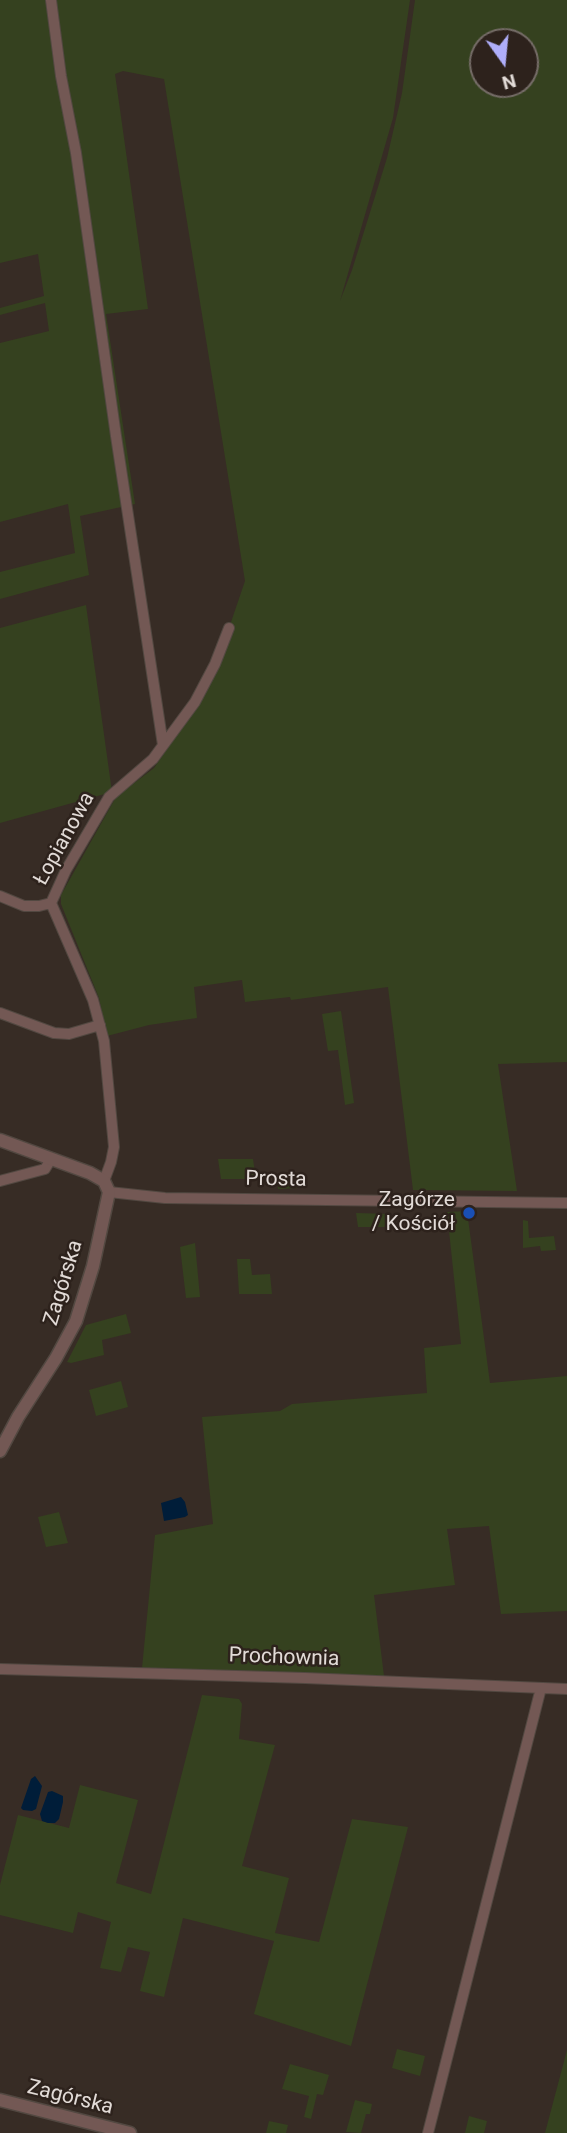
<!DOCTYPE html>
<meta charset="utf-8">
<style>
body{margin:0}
#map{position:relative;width:567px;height:2133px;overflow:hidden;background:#372c25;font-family:Roboto,sans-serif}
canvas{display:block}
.north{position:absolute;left:469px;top:28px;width:70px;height:70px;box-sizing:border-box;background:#2d221c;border:2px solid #756c67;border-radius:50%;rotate:165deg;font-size:19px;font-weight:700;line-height:28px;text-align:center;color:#e2dbd7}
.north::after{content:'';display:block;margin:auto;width:24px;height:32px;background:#afaefa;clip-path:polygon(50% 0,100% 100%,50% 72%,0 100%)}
</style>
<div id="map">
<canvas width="567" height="2133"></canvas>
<div class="north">N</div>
</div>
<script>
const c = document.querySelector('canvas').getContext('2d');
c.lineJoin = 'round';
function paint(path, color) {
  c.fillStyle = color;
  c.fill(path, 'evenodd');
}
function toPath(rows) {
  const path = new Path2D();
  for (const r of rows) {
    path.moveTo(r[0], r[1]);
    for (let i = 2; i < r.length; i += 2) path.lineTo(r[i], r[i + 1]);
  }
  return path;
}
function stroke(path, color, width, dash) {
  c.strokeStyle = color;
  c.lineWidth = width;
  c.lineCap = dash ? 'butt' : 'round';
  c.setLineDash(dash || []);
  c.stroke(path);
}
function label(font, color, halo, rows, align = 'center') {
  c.font = font + ' Roboto,sans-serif';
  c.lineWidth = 5;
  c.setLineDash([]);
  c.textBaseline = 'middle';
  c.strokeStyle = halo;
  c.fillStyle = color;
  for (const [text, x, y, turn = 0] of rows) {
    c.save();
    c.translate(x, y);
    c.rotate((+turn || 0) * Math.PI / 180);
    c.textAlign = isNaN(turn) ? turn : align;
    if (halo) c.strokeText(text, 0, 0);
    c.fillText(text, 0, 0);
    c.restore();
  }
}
paint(toPath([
 [0,0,410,0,393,118,340,301,352,270,387,158,402,93,415,0,567,0,567,1062,498,1064,517,1191,413,1190,388,987,291,1000,290,997,245,1002,242,980,194,987,197,1018,149,1025,107,1036,99,998,61,904,61,895,116,797,154,768,205,694,232,634,229,628,245,581,164,79,123,71,115,74,148,309,106,314,135,504,80,516,89,575,0,599,0,572,75,553,68,504,0,522,0,343,49,331,45,303,0,315,0,308,44,296,38,254,0,263],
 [483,42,525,42,525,84,483,84],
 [86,605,112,792,0,823,0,628],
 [341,1011,354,1103,345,1105,338,1050,328,1051,322,1014],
 [218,1159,253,1159,256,1179,221,1179],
 [294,1175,297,1188,278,1189,277,1176],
 [467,1211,490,1383,567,1376,567,1611,501,1614,489,1526,447,1529,455,1585,374,1595,384,1676,142,1668,155,1535,213,1524,202,1417,280,1411,292,1404,427,1393,424,1348,461,1344,447,1212],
 [356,1213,389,1214,390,1227,358,1227],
 [523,1220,528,1221,529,1238,554,1236,556,1250,541,1251,540,1246,523,1248],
 [195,1243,200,1297,186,1298,180,1247],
 [237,1259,250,1259,252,1275,270,1274,272,1294,239,1294],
 [126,1314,131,1333,102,1340,104,1355,71,1363,67,1362,86,1325],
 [121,1381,128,1407,96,1416,89,1390],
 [59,1512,68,1543,46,1547,38,1517],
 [202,1695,239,1699,242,1704,239,1739,275,1745,242,1866,289,1878,275,1933,319,1942,352,1819,408,1827,351,2046,254,2014,274,1941,183,1918,164,1997,140,1991,150,1952,128,1947,121,1972,100,1968,111,1922,78,1912,73,1933,0,1915,0,1885,18,1815,69,1828,80,1785,138,1800,116,1883,151,1894],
 [397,2049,425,2056,420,2076,392,2068],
 [567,2050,567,2133,545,2133],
 [290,2064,329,2075,323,2095,317,2094,311,2119,304,2117,309,2096,282,2089],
 [355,2100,372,2104,370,2114,366,2114,361,2133,346,2132],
 [469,2116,487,2121,484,2133,465,2133],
 [269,2121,288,2125,286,2133,266,2133]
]), '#35411f');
paint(toPath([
 [181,1497,185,1502,188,1515,185,1517,164,1521,161,1503],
 [35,1776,42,1786,36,1809,32,1811,23,1810,21,1808,31,1779],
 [52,1791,63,1796,63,1802,59,1819,55,1823,48,1823,42,1821,40,1814,48,1792]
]), '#001d39');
const minor = toPath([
 [51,0,61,76,76,153,116,436,163,745],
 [0,896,24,906,39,906,51,903],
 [0,1013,54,1033,69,1034,100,1025],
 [0,1181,45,1169,51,1159],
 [104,1181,111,1162,114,1147,104,1041,93,1000,51,903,66,870,109,797,153,759,195,702,215,664,229,628],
 [109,1192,165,1198,567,1203],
 [0,1669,305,1678,567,1689],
 [428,2133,541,1688]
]);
const tertiary = toPath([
 [0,1140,90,1173,104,1181,109,1192,93,1266,76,1321,56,1358,18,1417,0,1451],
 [0,2100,130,2133]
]);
stroke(minor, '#524841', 12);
stroke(tertiary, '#524841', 15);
stroke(minor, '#735854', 10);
stroke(tertiary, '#735854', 12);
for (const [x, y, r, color] of [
 [469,1213,7,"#1a4fb4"]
]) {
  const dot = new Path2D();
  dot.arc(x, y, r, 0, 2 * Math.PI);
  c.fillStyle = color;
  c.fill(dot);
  stroke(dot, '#2d221c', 2.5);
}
label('21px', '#e2dbd7', '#2d221c', [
 ["Łopianowa",65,839,-61],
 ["Prosta",276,1180,1],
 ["Zagórska",64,1283,-73],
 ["Prochownia",284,1658,2],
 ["Zagórska",70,2098,14]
]);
label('21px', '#e2dbd7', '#2d221c', [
 ["Zagórze",455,1201],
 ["/ Kościół",455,1225]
], 'right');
</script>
